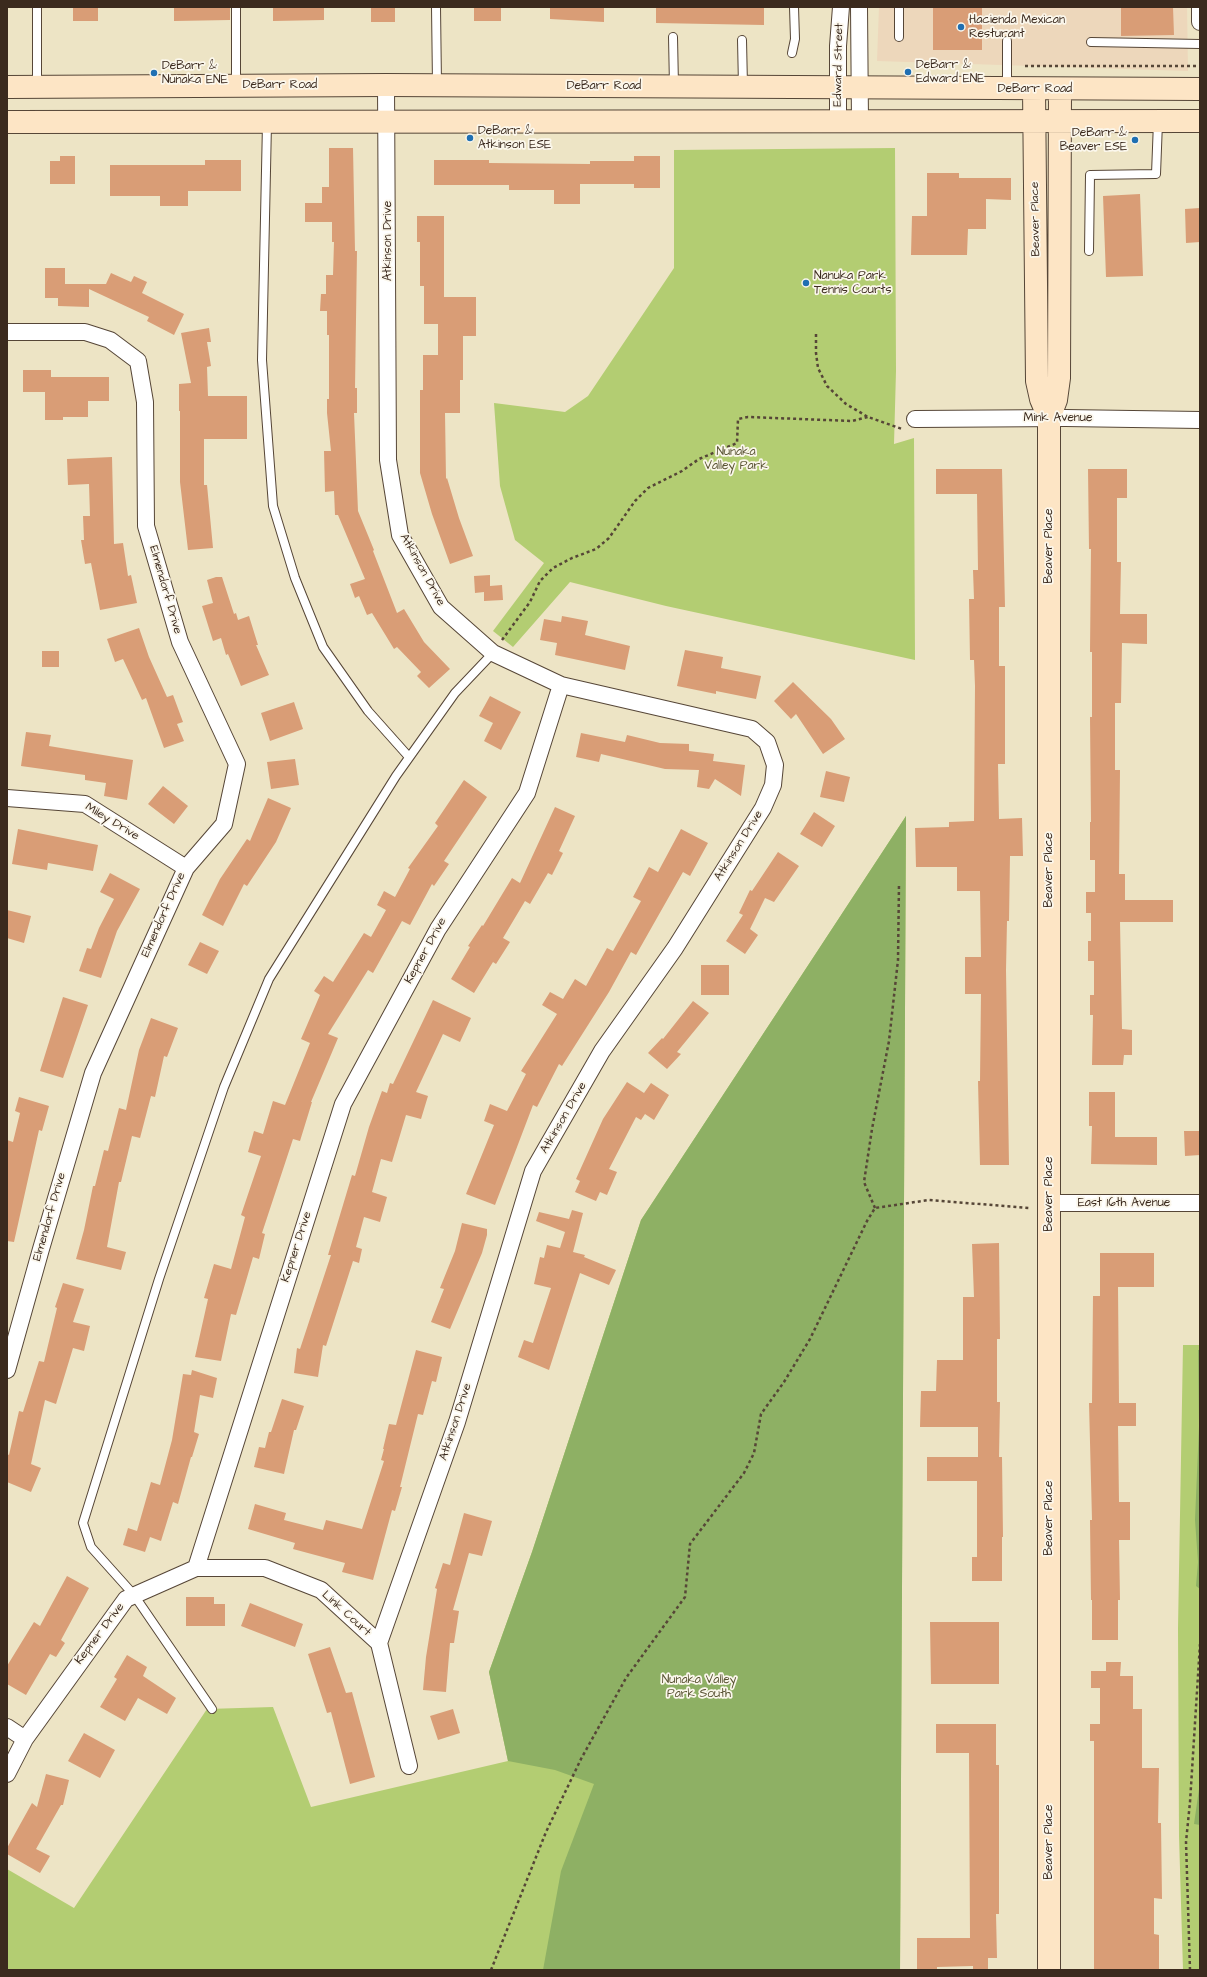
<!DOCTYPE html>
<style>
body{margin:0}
#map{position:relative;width:1207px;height:1977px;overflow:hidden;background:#ede4c5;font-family:"Architects Daughter",sans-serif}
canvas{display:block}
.frame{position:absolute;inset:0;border:8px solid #3b2a1e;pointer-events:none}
</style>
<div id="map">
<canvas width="1207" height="1977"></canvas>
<div class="frame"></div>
</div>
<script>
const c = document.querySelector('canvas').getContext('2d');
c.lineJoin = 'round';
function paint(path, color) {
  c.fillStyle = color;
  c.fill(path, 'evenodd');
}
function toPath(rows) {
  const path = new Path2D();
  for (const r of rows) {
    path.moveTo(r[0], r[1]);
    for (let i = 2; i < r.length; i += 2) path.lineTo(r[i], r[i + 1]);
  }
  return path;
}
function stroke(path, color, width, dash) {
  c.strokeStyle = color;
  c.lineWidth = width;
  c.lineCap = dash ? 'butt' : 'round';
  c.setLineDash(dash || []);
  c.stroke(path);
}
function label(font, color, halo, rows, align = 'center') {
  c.font = font + ' "Architects Daughter",sans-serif';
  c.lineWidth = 3.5;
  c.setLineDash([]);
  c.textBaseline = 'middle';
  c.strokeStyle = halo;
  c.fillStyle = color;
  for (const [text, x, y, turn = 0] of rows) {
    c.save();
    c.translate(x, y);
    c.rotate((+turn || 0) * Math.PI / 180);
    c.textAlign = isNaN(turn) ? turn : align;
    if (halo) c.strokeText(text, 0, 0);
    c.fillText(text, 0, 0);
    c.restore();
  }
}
paint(toPath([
 [879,7,1187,7,1188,71,877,61]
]), '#edd7bb');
paint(toPath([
 [895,148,896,371,894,444,914,438,915,660,666,606,570,582,513,647,493,631,544,563,515,540,500,486,494,403,565,412,588,396,674,268,674,150],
 [906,816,900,1970,7,1970,7,1869,74,1908,207,1709,273,1707,311,1807,508,1761,489,1672,532,1552,641,1220],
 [1183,1345,1200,1345,1200,1970,1183,1970,1179,1836,1178,1628]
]), '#b3cd72');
paint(toPath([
 [906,816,900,1970,543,1970,561,1871,594,1784,555,1770,508,1761,489,1672,532,1552,641,1220],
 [1198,1350,1200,1350,1200,1589,1196,1586,1198,1562,1195,1520,1199,1426],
 [1200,1782,1200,1825,1194,1824]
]), '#8eb064');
paint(toPath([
 [73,7,98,7,98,21,73,21],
 [174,7,230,7,230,20,174,21],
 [273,7,324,7,324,20,273,21],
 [371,7,395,7,395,22,371,22],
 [474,7,501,7,501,21,474,21],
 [550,7,604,7,604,22,550,19],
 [656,7,764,7,764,25,656,23],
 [933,7,982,7,982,50,933,50],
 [1121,7,1173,7,1174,35,1121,36],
 [329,148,353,148,355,251,357,251,355,388,357,388,357,413,354,413,358,511,374,550,373,551,397,613,404,609,424,642,450,669,429,688,417,676,421,672,397,647,394,649,372,613,367,615,359,596,355,598,350,584,365,579,338,515,335,515,334,491,325,492,324,451,331,451,327,413,327,399,329,399,329,335,327,335,327,311,320,311,321,294,326,294,326,275,333,275,334,242,332,242,332,222,305,222,305,203,322,203,322,187,329,187],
 [60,156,75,156,75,184,50,184,50,161,60,161],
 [634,156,660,156,660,188,634,188,634,184,580,184,580,204,554,204,554,190,509,190,509,185,434,185,434,160,489,160,489,163,590,164,590,161,634,161],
 [205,160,241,160,241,191,188,191,188,206,160,206,160,196,110,196,110,165,205,165],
 [927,173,959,173,959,178,1011,178,1011,200,986,199,986,229,968,229,967,255,911,255,912,216,927,216],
 [1140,194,1143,276,1106,277,1103,196],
 [1200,208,1200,242,1186,243,1185,209],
 [417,216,444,216,444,297,476,297,476,336,463,336,463,380,460,380,460,413,445,413,446,479,447,478,459,518,473,556,450,564,432,514,420,473,420,390,423,390,423,355,438,355,438,324,424,324,424,286,420,286,420,242,417,242],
 [45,268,65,268,65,284,106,284,111,273,131,282,134,276,147,282,142,293,184,314,174,335,147,321,149,317,89,289,89,307,58,306,58,298,45,298],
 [209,328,211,342,207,342,211,366,207,367,208,396,247,396,247,439,204,439,204,485,207,485,213,548,188,550,180,482,180,411,179,411,179,384,191,383,181,333],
 [23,370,51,370,51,377,109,377,109,401,88,401,88,417,63,417,63,420,45,420,45,392,23,392],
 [112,457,114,544,123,543,128,576,131,575,137,603,100,610,91,563,85,564,81,540,84,540,83,516,90,516,89,484,68,485,67,459],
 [936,469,1002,469,1005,607,999,607,999,666,1005,666,1005,764,998,764,999,819,1022,818,1023,856,1010,856,1009,921,1007,921,1006,970,1009,1165,980,1165,978,1081,980,1081,981,994,965,994,965,957,981,957,980,891,957,891,957,867,916,867,915,828,949,827,949,822,974,821,975,686,974,660,970,660,969,599,974,599,973,570,978,570,977,494,936,494],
 [1088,469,1127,469,1127,498,1117,498,1117,562,1121,562,1120,614,1147,614,1147,644,1122,643,1121,703,1115,703,1115,770,1120,770,1119,874,1125,874,1125,900,1173,900,1173,922,1120,922,1122,1029,1132,1030,1132,1055,1124,1055,1123,1065,1092,1065,1093,1015,1090,1015,1090,995,1094,995,1094,961,1088,961,1088,941,1091,941,1091,913,1086,913,1086,892,1095,892,1095,860,1090,860,1090,822,1091,822,1090,717,1092,717,1092,652,1090,652,1091,549,1089,549],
 [490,575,490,586,502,585,503,600,484,601,484,592,475,593,474,576],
 [216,577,222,577,234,614,236,613,238,620,249,616,258,645,256,645,269,675,241,686,228,654,226,655,221,638,213,641,202,606,213,603,207,580],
 [562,616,588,621,585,635,630,646,625,670,555,655,557,643,540,640,544,619,561,622],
 [139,628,149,657,167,697,173,695,183,722,177,724,184,741,164,748,146,698,142,700,123,659,115,662,107,639],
 [685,650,723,657,721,668,761,676,756,699,716,691,716,694,677,686],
 [42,651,59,651,59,667,42,667],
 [793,682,831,719,845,739,823,754,796,714,791,719,774,701],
 [490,696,521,712,501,750,484,741,493,723,479,716],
 [294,702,303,729,270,741,261,713],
 [26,732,51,735,49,746,133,760,127,800,104,796,106,783,85,780,85,775,21,766],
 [581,733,625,742,627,735,660,743,689,744,689,751,714,754,713,761,745,765,741,796,715,779,709,789,697,787,699,770,665,769,601,754,599,762,576,757],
 [295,759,299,785,271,789,267,762],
 [826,771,850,777,844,802,820,797],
 [464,780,487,797,444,861,449,864,434,886,432,884,410,925,402,921,373,973,368,970,328,1034,338,1038,311,1102,312,1102,300,1141,293,1139,262,1233,265,1234,259,1259,253,1257,236,1315,231,1314,221,1361,195,1357,208,1299,204,1298,214,1264,231,1269,245,1217,241,1215,261,1156,248,1152,254,1131,263,1134,273,1101,285,1105,310,1043,301,1039,320,995,314,991,324,976,333,982,364,933,371,937,386,910,377,905,384,891,395,897,410,869,408,868,438,826,435,823],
 [163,786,188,806,174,824,148,804],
 [268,798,291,808,276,842,247,886,244,884,223,926,202,915,220,879,247,839,250,841],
 [555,807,575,816,559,851,563,853,552,875,548,873,530,904,525,901,503,938,510,942,496,964,493,962,474,993,451,979,470,947,468,946,482,925,483,926,512,878,520,883],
 [814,812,835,826,822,847,800,834],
 [18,829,98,845,93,871,48,863,47,870,12,864],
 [681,829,708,843,690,876,683,872,636,955,631,952,609,992,562,1066,559,1064,537,1107,533,1105,495,1205,466,1194,494,1125,484,1121,490,1104,507,1111,526,1074,521,1071,557,1014,542,1005,550,992,563,999,575,979,586,986,607,948,613,951,641,901,633,897,649,867,658,872],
 [778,852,799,866,774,902,765,898,750,929,758,935,745,954,726,941,743,915,739,913,750,890,752,891],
 [110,873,140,889,117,931,101,978,79,971,87,948,91,949,99,928,114,899,100,892],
 [7,910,31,916,24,943,7,938],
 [200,942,219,951,207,974,188,965],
 [701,965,729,965,729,995,701,995],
 [63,997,88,1005,63,1078,40,1071],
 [433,1000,471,1018,460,1042,443,1034,416,1092,428,1096,421,1119,406,1115,392,1162,381,1159,372,1192,387,1197,380,1222,364,1217,356,1247,362,1249,359,1263,353,1261,326,1346,323,1345,318,1377,294,1373,297,1348,300,1349,331,1255,328,1255,352,1175,355,1176,369,1127,382,1091,387,1093,390,1083,393,1084],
 [693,1001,709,1013,677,1052,681,1054,667,1069,648,1053,662,1038,663,1039],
 [151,1018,178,1028,167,1057,164,1056,155,1097,151,1096,140,1138,132,1136,121,1182,119,1182,107,1247,126,1252,121,1270,76,1259,84,1230,93,1186,95,1186,104,1150,108,1151,119,1108,126,1110,139,1050],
 [627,1082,644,1093,651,1083,669,1095,654,1120,645,1114,641,1120,636,1117,609,1169,617,1172,607,1195,600,1192,596,1201,575,1192,580,1181,576,1179,603,1119],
 [1089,1092,1115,1092,1115,1137,1157,1137,1157,1165,1091,1164,1092,1126,1089,1126],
 [19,1097,49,1106,42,1131,39,1130,14,1242,7,1241,7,1140,13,1142,20,1113,15,1111],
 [1184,1131,1200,1131,1200,1155,1185,1156],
 [572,1210,583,1213,573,1252,585,1255,584,1257,616,1270,609,1285,580,1273,549,1370,518,1357,524,1340,533,1343,551,1288,534,1284,540,1257,544,1258,547,1245,560,1248,565,1232,536,1221,539,1212,569,1219],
 [462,1223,487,1229,487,1235,482,1253,450,1329,431,1322,444,1289,440,1288,455,1251],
 [999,1243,1000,1339,997,1339,997,1402,1000,1402,999,1457,1002,1457,1003,1537,1002,1537,1002,1581,972,1581,972,1557,977,1557,977,1481,927,1481,927,1457,978,1457,978,1427,920,1427,921,1391,936,1391,937,1360,963,1360,963,1297,974,1297,972,1244],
 [1100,1253,1154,1253,1154,1287,1118,1287,1119,1403,1136,1403,1136,1426,1118,1426,1119,1502,1130,1502,1130,1540,1119,1540,1120,1600,1118,1600,1118,1640,1092,1640,1092,1600,1091,1600,1090,1520,1092,1520,1089,1403,1092,1403,1093,1296,1100,1296],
 [63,1283,84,1289,73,1322,90,1326,84,1351,73,1348,56,1404,45,1400,31,1464,41,1468,31,1492,7,1482,7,1454,9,1455,19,1411,23,1412,39,1361,44,1362,57,1308,55,1307],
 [416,1350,442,1357,436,1382,432,1381,423,1415,418,1414,400,1487,402,1487,395,1511,392,1510,373,1580,342,1572,345,1563,293,1549,295,1543,248,1529,255,1504,286,1513,284,1520,323,1530,326,1520,362,1529,384,1461,381,1460,384,1449,383,1449,389,1424,396,1425],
 [192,1370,217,1378,213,1398,200,1395,194,1432,199,1434,192,1457,191,1457,178,1504,173,1502,161,1541,150,1537,145,1552,123,1545,128,1528,137,1531,151,1482,160,1485,172,1440,183,1374,191,1375],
 [282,1399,304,1406,296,1430,294,1430,284,1474,254,1467,259,1447,265,1448,269,1432,271,1432],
 [464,1513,492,1521,482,1556,469,1553,453,1610,459,1611,454,1643,450,1643,446,1692,423,1690,426,1657,437,1589,435,1588,443,1563,450,1565],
 [67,1576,89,1588,61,1640,65,1643,56,1657,50,1654,26,1695,7,1684,7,1666,34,1622,40,1626],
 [186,1597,214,1597,214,1604,225,1604,225,1626,186,1626],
 [250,1603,303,1624,295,1647,241,1626],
 [930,1622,999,1622,999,1684,931,1684],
 [330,1647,346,1693,352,1692,375,1777,350,1784,331,1712,327,1713,308,1654],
 [127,1655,147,1667,143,1676,176,1698,167,1714,138,1698,125,1721,100,1707,117,1679,114,1677],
 [1106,1662,1121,1662,1120,1676,1133,1676,1133,1709,1142,1709,1142,1768,1159,1768,1158,1823,1161,1823,1162,1899,1154,1898,1154,1934,1159,1935,1159,1970,1094,1970,1094,1741,1090,1741,1090,1724,1100,1724,1100,1688,1091,1688,1091,1671,1106,1671],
 [453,1709,460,1733,438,1740,430,1716],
 [936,1724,996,1724,996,1765,999,1765,999,1914,996,1914,997,1958,988,1958,988,1970,973,1970,973,1966,937,1967,937,1970,917,1970,917,1938,970,1938,969,1753,936,1753],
 [84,1733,115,1750,100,1778,68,1761],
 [46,1774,69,1780,63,1805,61,1805,36,1849,50,1856,40,1873,7,1854,7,1848,32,1803,37,1807]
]), '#d99d76');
const lane = toPath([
 [236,7,236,84],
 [436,7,437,84],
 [899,7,899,37],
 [673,37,674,86],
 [742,40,743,86],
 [1091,42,1200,44],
 [792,53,795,39,794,7],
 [37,86,37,7],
 [1007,86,1007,41],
 [267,123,262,360,273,506,295,578,323,647,368,711,409,757],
 [1089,251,1090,175,1156,174,1158,122],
 [212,1709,134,1595,91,1547,83,1523,159,1279,224,1087,269,979,396,776,455,693,493,653]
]);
const street = toPath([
 [859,7,860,122],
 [1200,7,1200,22],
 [386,85,388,460,400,535,441,607,493,653,561,685,752,729,767,742,775,765,773,785,763,808,675,948,602,1051,533,1171,457,1422,379,1643,409,1766],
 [838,122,838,46,841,7],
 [7,332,85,332,110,340,138,361,145,402,146,526,180,642,237,764,224,824,186,868,93,1073,41,1249,7,1370],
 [915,419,1065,418,1200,420],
 [7,798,85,804,186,868],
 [1049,1203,1200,1203],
 [196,1568,343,1104,438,929,527,793,561,685],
 [7,1727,25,1739],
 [7,1774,25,1739,126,1599,196,1568,265,1568,321,1590,379,1643]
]);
const secondary = toPath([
 [7,87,386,85,1200,89],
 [1034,89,1037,381,1041,399,1049,418,1049,1970],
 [7,122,1200,121],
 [1049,418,1056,400,1059,378,1060,89]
]);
stroke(lane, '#564637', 10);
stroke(street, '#564637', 18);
stroke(secondary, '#564637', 24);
stroke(toPath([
 [1025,66,1200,66],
 [816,334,816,353,818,368,827,386,846,404,868,417,902,429],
 [502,640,530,602,540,581,553,568,572,558,596,549,609,538,635,501,648,488,682,471,699,459,737,443,738,419,748,417,852,421,868,417],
 [875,1208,864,1182,872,1129,889,1041,898,960,899,883],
 [491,1970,546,1832,581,1759,626,1678,685,1597,690,1544,744,1473,754,1453,761,1414,784,1382,810,1339,867,1221,875,1208,929,1200,1029,1208],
 [1190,1970,1186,1842,1190,1802,1200,1644]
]), '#564637', 2.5, [3, 3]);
stroke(lane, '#fff', 8);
stroke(street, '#fff', 16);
stroke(secondary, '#fde5c5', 22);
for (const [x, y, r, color] of [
 [961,27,4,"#1f6fb2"],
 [908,72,4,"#1f6fb2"],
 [154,73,4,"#1f6fb2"],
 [470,138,4,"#1f6fb2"],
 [1135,140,4,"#1f6fb2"],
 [806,283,4,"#1f6fb2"]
]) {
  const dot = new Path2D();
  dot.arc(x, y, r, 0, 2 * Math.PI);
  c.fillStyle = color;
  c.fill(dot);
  stroke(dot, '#fbf7ec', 1.5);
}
label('12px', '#3b2a1e', '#fbf7ec', [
 ["Hacienda Mexican",969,20],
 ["Resturant",969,34],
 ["DeBarr &",916,65],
 ["Edward ENE",916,79],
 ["DeBarr &",162,66],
 ["Nunaka ENE",162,80],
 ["DeBarr &",478,131],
 ["Atkinson ESE",478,145],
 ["DeBarr &",1127,133,"right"],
 ["Beaver ESE",1127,147,"right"],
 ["Nanuka Park",814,276],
 ["Tennis Courts",814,290]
], 'left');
label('12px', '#3b2a1e', '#fbf7ec', [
 ["Edward Street",839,65,-89],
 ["DeBarr Road",280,85],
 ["DeBarr Road",604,86],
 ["DeBarr Road",1035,89],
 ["Beaver Place",1036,219,-91],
 ["Atkinson Drive",388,241,-90],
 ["Mink Avenue",1058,418],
 ["Beaver Place",1049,546,-90],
 ["Atkinson Drive",422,570,61],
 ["Elmendorf Drive",165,590,74],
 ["Miley Drive",112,822,31],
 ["Atkinson Drive",739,846,-58],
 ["Beaver Place",1049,870,-90],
 ["Elmendorf Drive",164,915,-66],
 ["Kepner Drive",426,951,-61],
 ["Atkinson Drive",564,1118,-60],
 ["Beaver Place",1049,1194,-90],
 ["East 16th Avenue",1124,1203],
 ["Elmendorf Drive",50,1217,-74],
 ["Kepner Drive",297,1247,-72],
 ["Atkinson Drive",456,1422,-72],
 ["Beaver Place",1049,1518,-90],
 ["Link Court",346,1614,42],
 ["Kepner Drive",100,1634,-53],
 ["Beaver Place",1049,1842,-90]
]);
label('12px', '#595333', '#fbf7ec', [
 ["Nunaka",736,452],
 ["Valley Park",736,466],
 ["Nunaka Valley",699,1680],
 ["Park South",699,1694]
]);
</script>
